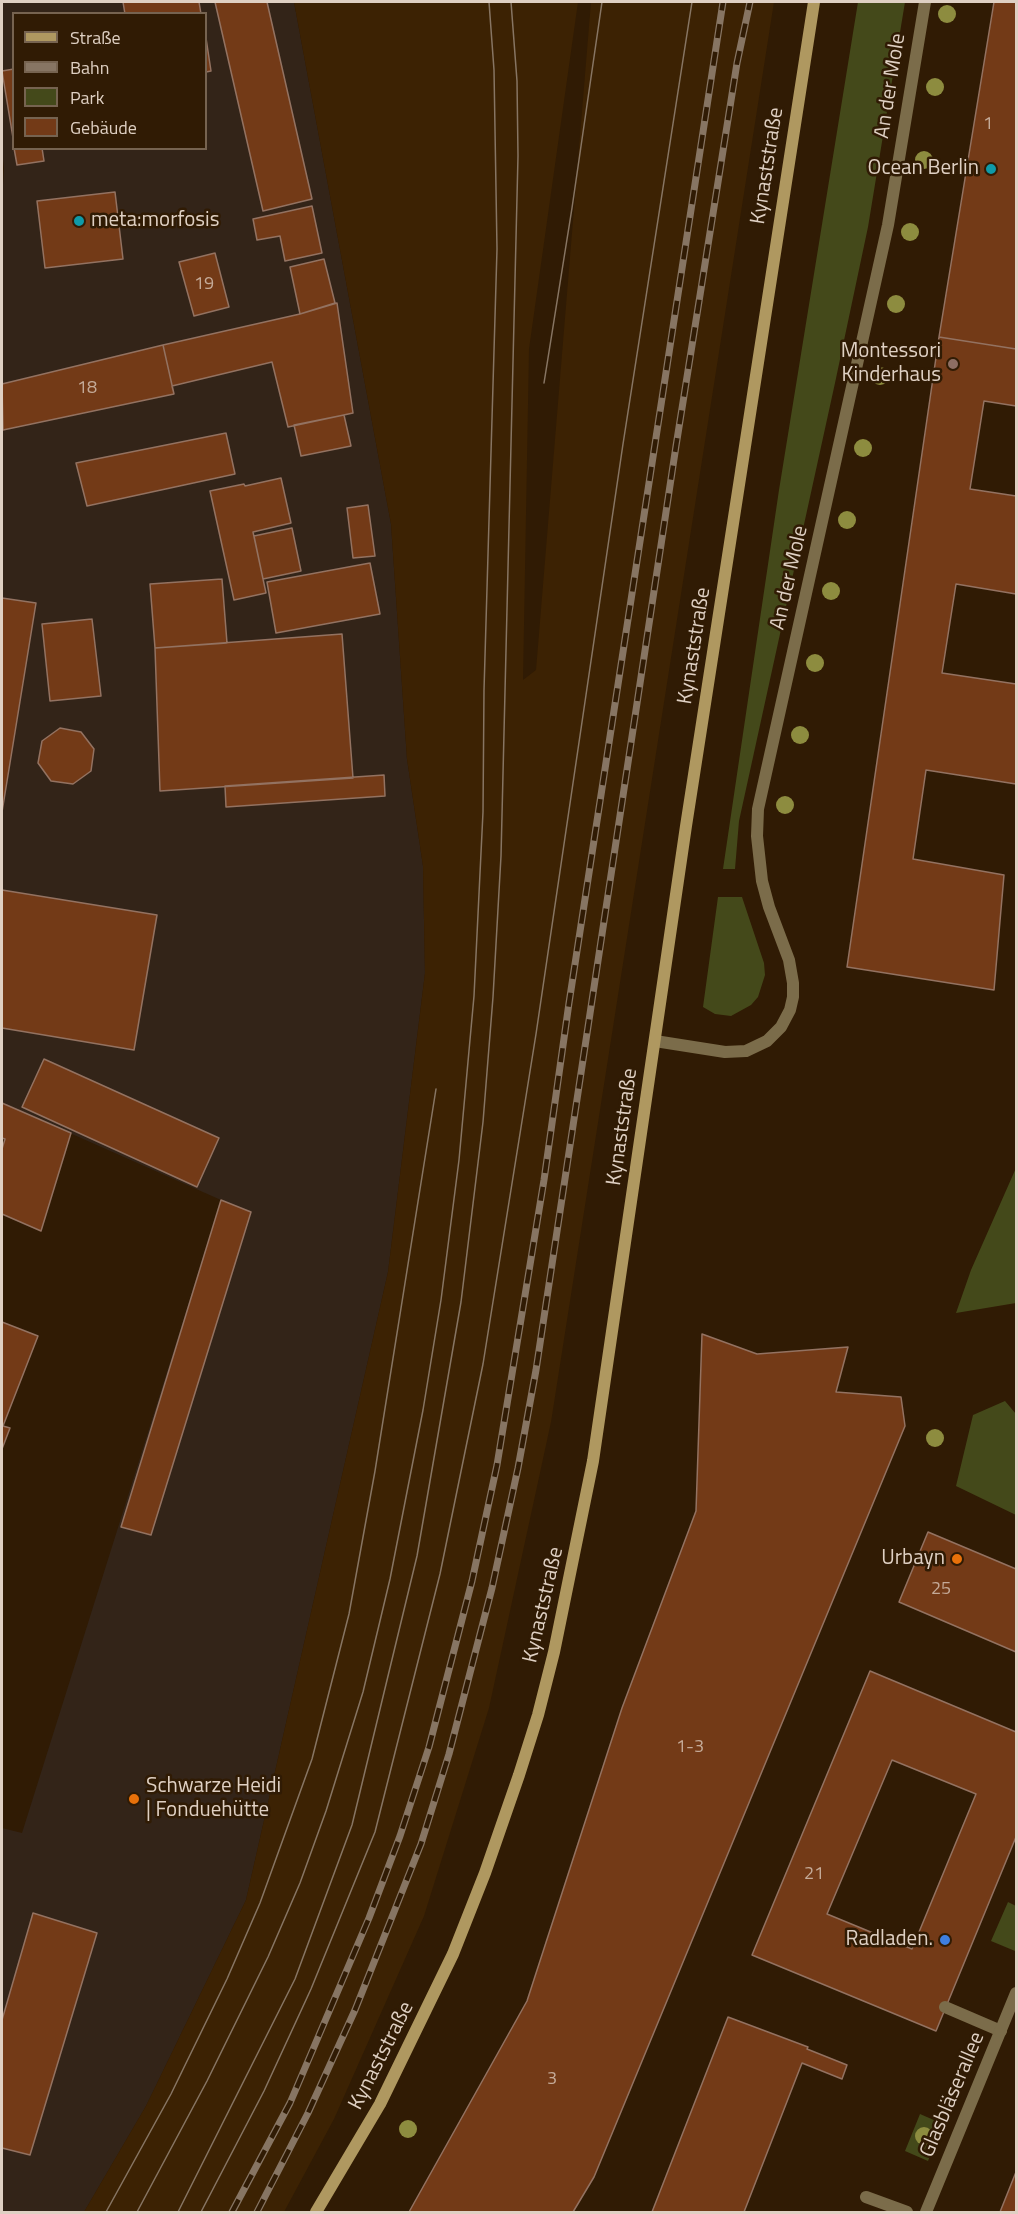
<!DOCTYPE html>
<meta charset="utf-8">
<style>
body{margin:0}
#map{position:relative;width:1018px;height:2214px;overflow:hidden;background:#301b04;font-family:"Titillium Web",sans-serif}
canvas{display:block}
.frame{position:absolute;inset:0;border:3px solid #dfd0c3;pointer-events:none}
.legend{position:absolute;left:12px;top:12px;width:195px;height:138px;box-sizing:border-box;background:#301b04;border:2px solid #766350;margin:0;padding:8px 10px;list-style:none;font-size:18px;color:#dfd0c3}
.legend li{display:flex;align-items:center;gap:12px;height:30px}
.legend b{width:30px;border:2px solid #766350}
</style>
<div id="map">
<canvas width="1018" height="2214"></canvas>
<div class="frame"></div>
<ul class="legend">
<li><b style="height:8px;background:#af9860"></b>Straße</li>
<li><b style="height:8px;background:#877563"></b>Bahn</li>
<li><b style="height:16px;background:#44491a"></b>Park</li>
<li><b style="height:16px;background:#733a17"></b>Gebäude</li>
</ul>
</div>
<script>
const c = document.querySelector('canvas').getContext('2d');
c.lineJoin = 'round';
function paint(path, color) {
  c.fillStyle = color;
  c.fill(path, 'evenodd');
}
function toPath(rows) {
  const path = new Path2D();
  for (const r of rows) {
    path.moveTo(r[0], r[1]);
    for (let i = 2; i < r.length; i += 2) path.lineTo(r[i], r[i + 1]);
  }
  return path;
}
function stroke(path, color, width, dash) {
  c.strokeStyle = color;
  c.lineWidth = width;
  c.lineCap = dash ? 'butt' : 'round';
  c.setLineDash(dash || []);
  c.stroke(path);
}
function label(font, color, halo, rows, align = 'center') {
  c.font = font + ' "Titillium Web",sans-serif';
  c.lineWidth = 5;
  c.setLineDash([]);
  c.textBaseline = 'middle';
  c.strokeStyle = halo;
  c.fillStyle = color;
  for (const [text, x, y, turn = 0] of rows) {
    c.save();
    c.translate(x, y);
    c.rotate((+turn || 0) * Math.PI / 180);
    c.textAlign = isNaN(turn) ? turn : align;
    if (halo) c.strokeText(text, 0, 0);
    c.fillText(text, 0, 0);
    c.restore();
  }
}
paint(toPath([
 [2,2,294,2,391,524,407,759,423,866,425,973,388,1272,246,1900,146,2106,84,2212,2,2212,2,1828,22,1833,221,1200,2,1103,2,201,4,168,2,152],
 [14,14,206,14,206,148,14,148]
]), '#332418');
paint(toPath([
 [294,2,578,2,529,349,523,680,536,670,591,2,774,2,551,1422,489,1708,424,1916,334,2119,284,2212,84,2212,146,2106,246,1900,388,1272,425,973,423,866,407,759,391,524]
]), '#3c2203');
paint(toPath([
 [858,2,905,2,868,227,835,383,739,821,735,869,723,869,779,490],
 [718,897,742,897,764,963,765,975,758,997,751,1005,731,1016,715,1014,703,1007],
 [1016,1168,1016,1303,956,1313,971,1270],
 [1005,1401,1016,1414,1016,1515,956,1486,973,1415],
 [1008,1902,1016,1906,1015,1951,991,1941],
 [920,2114,943,2124,928,2161,905,2151]
]), '#44491a');
const building = toPath([
 [123,2,199,2,201,14,125,14,123,2],
 [215,2,267,2,312,199,263,211,215,2],
 [994,2,1016,2,1016,349,939,337,994,2],
 [206,38,211,71,206,72,206,38],
 [14,69,14,144,2,71,14,69],
 [14,148,42,148,44,161,17,165,14,148],
 [115,192,123,259,45,268,37,201,115,192],
 [312,206,322,253,285,261,280,236,257,240,253,219,312,206],
 [215,253,229,307,194,316,179,262,215,253],
 [324,259,335,303,300,314,290,267,324,259],
 [337,303,353,413,288,427,272,362,172,386,174,394,163,345,300,314,337,303],
 [939,337,1016,349,1016,406,984,401,970,489,1016,496,1016,594,956,584,942,673,1016,684,1016,784,926,770,913,859,1004,875,994,990,847,967,939,337],
 [163,345,174,394,3,430,2,384,163,345],
 [344,415,351,446,301,456,294,425,344,415],
 [226,433,235,474,87,506,76,463,226,433],
 [281,478,291,523,253,532,266,593,234,600,210,491,244,484,245,486,281,478],
 [368,505,375,556,353,558,347,508,368,505],
 [292,528,301,571,263,579,254,536,292,528],
 [370,563,380,614,276,633,267,582,370,563],
 [222,579,227,643,155,648,150,584,222,579],
 [2,598,36,603,2,812,2,598],
 [92,619,101,696,50,701,42,624,92,619],
 [342,634,353,778,160,791,155,648,342,634],
 [60,728,81,732,94,749,91,771,73,784,51,781,38,763,42,741,60,728],
 [384,775,385,796,226,807,225,786,384,775],
 [2,890,157,915,134,1050,2,1028,2,890],
 [44,1059,219,1138,197,1187,22,1107,44,1059],
 [2,1103,71,1133,41,1231,2,1214,2,1149,5,1139,2,1138,2,1103],
 [221,1200,251,1212,151,1535,121,1527,221,1200],
 [2,1322,38,1336,3,1426,10,1428,2,1449,2,1322],
 [702,1334,757,1354,848,1347,836,1392,901,1397,905,1426,594,2177,573,2212,409,2212,527,2001,622,1708,696,1511,702,1334],
 [928,1532,1016,1569,1016,1652,899,1602,928,1532],
 [870,1671,1016,1732,1016,1837,936,2031,752,1955,870,1671],
 [892,1760,976,1794,912,1949,827,1914,892,1760],
 [33,1913,97,1933,30,2155,2,2148,2,2020,33,1913],
 [728,2017,808,2047,807,2049,847,2065,842,2079,802,2063,744,2212,652,2212,728,2017],
 [1016,2172,1016,2212,1000,2212,1016,2172]
]);
paint(building, '#733a17');
stroke(building, '#937261', 1.5);
stroke(toPath([
 [945,2007,1001,2031],
 [866,2197,907,2212]
]), '#7b6c4a', 12);
stroke(toPath([
 [655,1041,725,1052,746,1051,767,1041,781,1027,790,1010,793,997,793,983,789,960,769,907,762,881,757,836,758,809,888,225,925,2],
 [926,2212,1016,1993]
]), '#7b6c4a', 12);
stroke(toPath([
 [316,2212,380,2104,453,1954,485,1873,519,1775,538,1715,554,1652,593,1461,686,826,814,2]
]), '#af9860', 12);
stroke(toPath([
 [544,383,572,208,602,2],
 [106,2212,171,2094,227,1979,260,1903,312,1759,349,1614,375,1471,436,1089],
 [137,2212,207,2081,268,1957,300,1883,326,1811,363,1692,390,1579,423,1410,441,1300,459,1160,474,996,483,812,484,690,497,249,494,70,489,2],
 [178,2212,295,1979,352,1825,417,1556,461,1302,483,1122,493,997,501,856,518,156,517,81,511,2],
 [201,2212,264,2091,311,1989,375,1832,440,1574,483,1364,536,1034,623,444,692,2]
]), '#877563', 1.5);
const rail = toPath([
 [232,2212,290,2103,369,1918,400,1836,429,1747,472,1581,497,1465,544,1180,569,1003,723,2],
 [257,2212,308,2113,355,2010,421,1844,449,1754,492,1588,518,1468,536,1370,676,446,737,63,750,2]
]);
stroke(rail, '#877563', 7);
stroke(rail, '#301b04', 4.5, [14]);
c.fillStyle = '#8d8c3f';
for (const [x, y] of [
 [947,14],
 [935,87],
 [924,160],
 [910,232],
 [896,304],
 [880,376],
 [863,448],
 [847,520],
 [831,591],
 [815,663],
 [800,735],
 [785,805],
 [935,1438],
 [408,2129],
 [924,2136]
]) {
  c.beginPath();
  c.arc(x, y, 9, 0, 2 * Math.PI);
  c.fill();
}
for (const [x, y, r, color] of [
 [991,169,6,"#0f9aa8"],
 [79,221,6,"#0f9aa8"],
 [953,364,6,"#8d6e63"],
 [957,1559,6,"#e8710a"],
 [134,1799,6,"#e8710a"],
 [945,1940,6,"#3f7fe0"]
]) {
  const dot = new Path2D();
  dot.arc(x, y, r, 0, 2 * Math.PI);
  c.fillStyle = color;
  c.fill(dot);
  stroke(dot, '#301b04', 2);
}
label('18px', '#c4aa98', null, [
 ["1",988,125],
 ["19",204,285],
 ["18",87,389],
 ["25",941,1590],
 ["1-3",690,1748],
 ["21",814,1875],
 ["3",552,2080]
]);
label('21px', '#dfd0c3', '#301b04', [
 ["An der Mole",891,86,-81],
 ["Kynaststraße",768,166,-81],
 ["An der Mole",790,578,-77],
 ["Kynaststraße",695,646,-81],
 ["Kynaststraße",623,1127,-82],
 ["Kynaststraße",544,1605,-77],
 ["Kynaststraße",382,2056,-63],
 ["Glasbläserallee",953,2095,-67]
]);
label('21px', '#dfd0c3', '#301b04', [
 ["Ocean Berlin",979,169],
 ["meta:morfosis",91,221,"left"],
 ["Montessori",941,352],
 ["Kinderhaus",941,376],
 ["Urbayn",945,1559],
 ["Schwarze Heidi",146,1787,"left"],
 ["| Fonduehütte",146,1811,"left"],
 ["Radladen.",933,1940]
], 'right');
</script>
